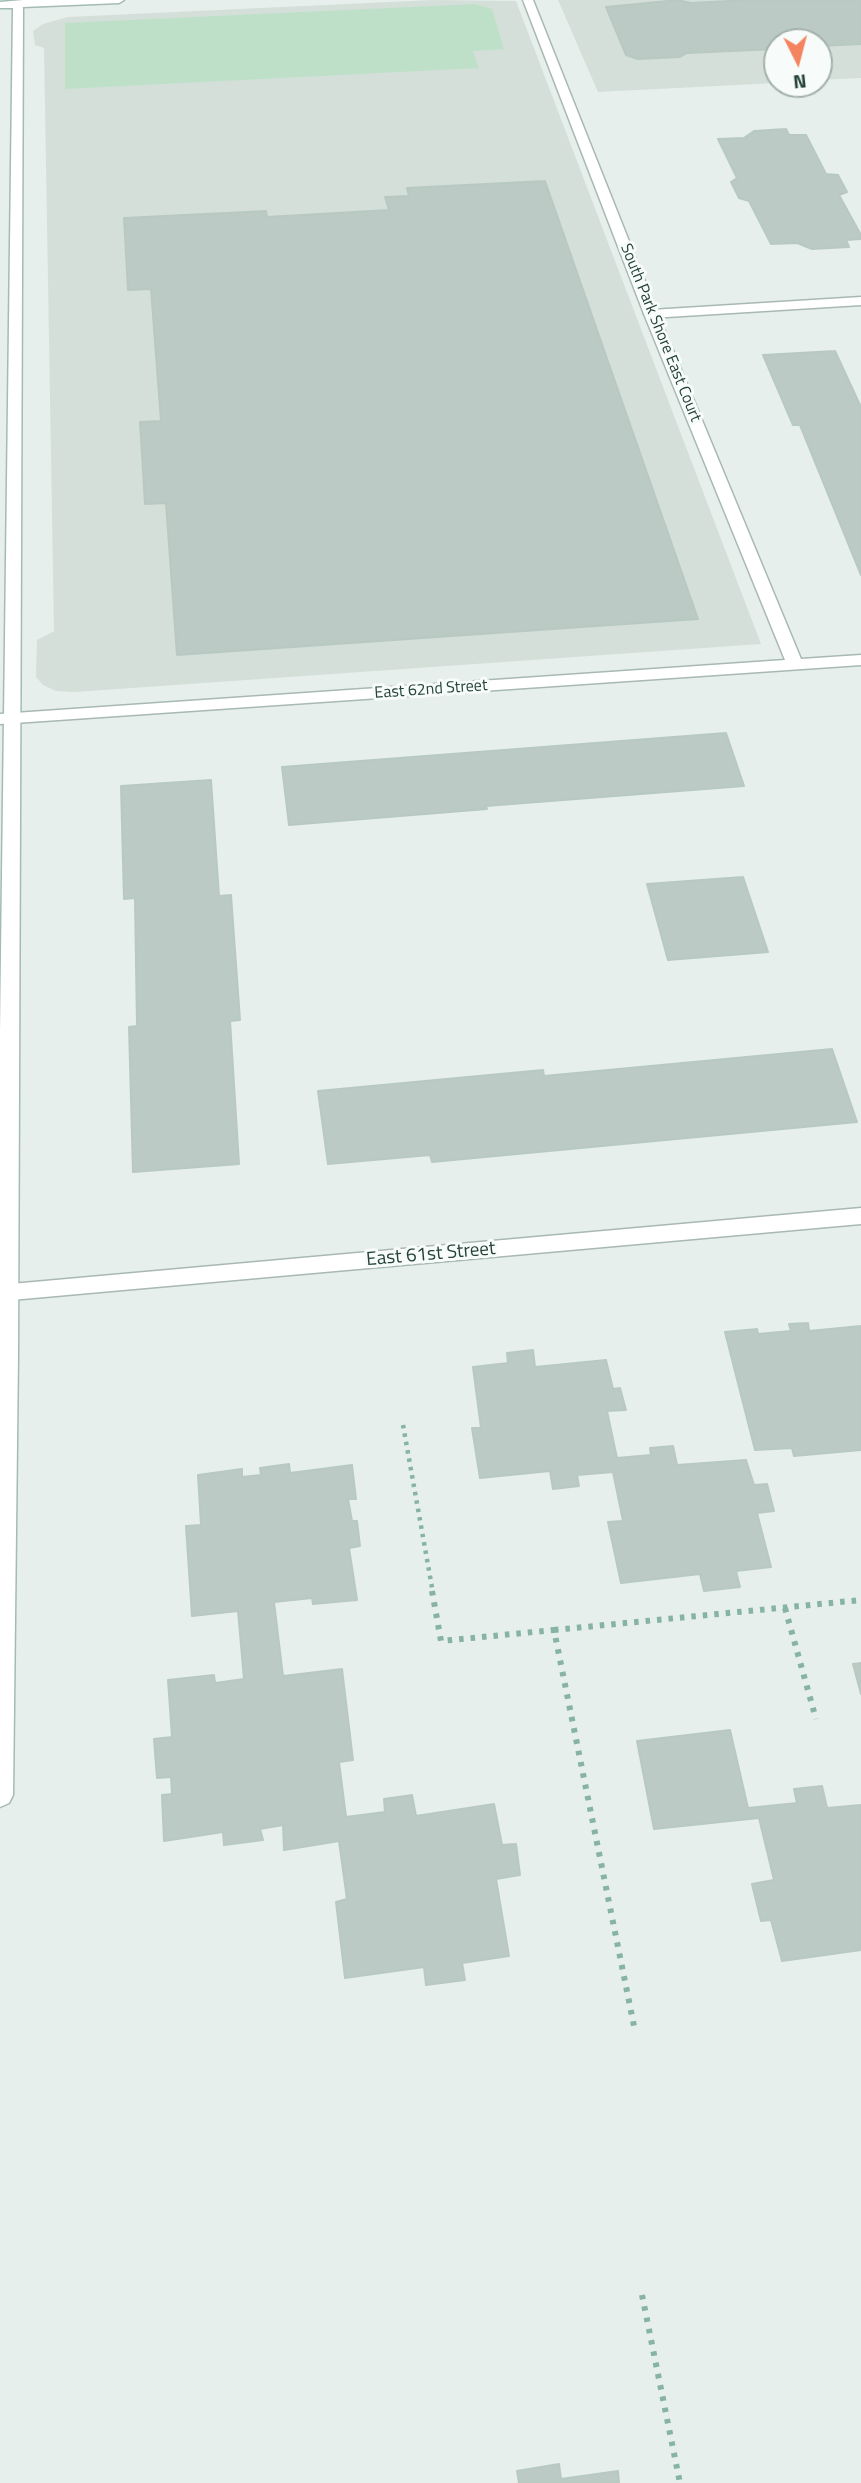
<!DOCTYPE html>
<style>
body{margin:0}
#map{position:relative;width:861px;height:2483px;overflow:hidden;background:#e6efeb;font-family:"Titillium Web",sans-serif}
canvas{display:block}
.north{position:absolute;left:763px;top:28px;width:70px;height:70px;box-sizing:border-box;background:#f7fbf9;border:2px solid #a3b1ad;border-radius:50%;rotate:174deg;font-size:19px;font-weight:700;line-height:28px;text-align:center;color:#24423a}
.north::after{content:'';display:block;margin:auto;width:24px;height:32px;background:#f4845f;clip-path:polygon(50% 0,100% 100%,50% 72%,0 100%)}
</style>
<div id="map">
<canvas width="861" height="2483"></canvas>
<div class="north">N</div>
</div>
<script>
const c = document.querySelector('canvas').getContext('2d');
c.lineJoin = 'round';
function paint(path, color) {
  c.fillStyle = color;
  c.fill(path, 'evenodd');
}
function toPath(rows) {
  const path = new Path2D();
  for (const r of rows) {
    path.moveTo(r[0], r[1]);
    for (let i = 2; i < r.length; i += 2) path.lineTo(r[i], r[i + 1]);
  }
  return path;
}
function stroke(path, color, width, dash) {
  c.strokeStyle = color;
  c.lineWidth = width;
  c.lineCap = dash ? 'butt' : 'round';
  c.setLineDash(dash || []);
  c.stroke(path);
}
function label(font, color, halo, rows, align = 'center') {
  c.font = font + ' "Titillium Web",sans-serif';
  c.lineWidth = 6;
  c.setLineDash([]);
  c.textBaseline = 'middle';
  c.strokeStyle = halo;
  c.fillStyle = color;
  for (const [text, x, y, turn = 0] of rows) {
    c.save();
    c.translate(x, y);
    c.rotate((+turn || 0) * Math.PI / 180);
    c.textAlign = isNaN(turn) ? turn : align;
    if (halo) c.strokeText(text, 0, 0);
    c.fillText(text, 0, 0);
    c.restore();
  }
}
paint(toPath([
 [433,0,516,1,761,644,75,692,56,691,43,685,36,677,37,640,54,631,44,48,35,45,33,31,43,24,68,17],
 [558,0,861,0,861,78,819,80,819,42,777,42,777,83,598,92]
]), '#d4dfda');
paint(toPath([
 [475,4,492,9,504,49,473,51,479,68,65,89,65,23]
]), '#bfe0c8');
const building = toPath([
 [678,0,691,3,748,0,861,0,861,44,819,46,819,42,777,42,777,49,687,53,680,57,638,59,626,55,606,7,678,0],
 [786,129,789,135,806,135,826,174,838,175,847,192,839,195,861,235,861,239,846,240,849,247,812,249,797,243,771,244,749,201,739,198,731,182,737,178,718,139,744,138,754,131,786,129],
 [545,181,698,619,177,655,166,503,145,504,140,422,161,421,151,289,128,290,124,218,266,211,267,217,389,210,385,197,409,196,407,188,545,181],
 [835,351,861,407,861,575,800,425,793,425,763,355,835,351],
 [726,733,744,786,486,806,487,809,289,825,282,767,726,733],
 [211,780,219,896,231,895,240,1020,230,1021,239,1164,133,1172,129,1027,137,1026,135,898,124,899,121,786,211,780],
 [743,877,768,952,668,960,647,884,743,877],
 [832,1049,857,1122,432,1162,430,1155,328,1164,318,1091,543,1070,544,1076,832,1049],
 [808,1323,809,1331,861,1326,861,1450,794,1456,792,1448,755,1450,725,1332,757,1329,758,1334,791,1331,789,1324,808,1323],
 [533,1350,535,1367,606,1360,613,1389,620,1388,626,1410,607,1411,617,1458,651,1455,650,1448,673,1446,677,1465,746,1460,754,1485,767,1484,774,1511,757,1513,771,1567,736,1571,740,1587,704,1591,700,1574,621,1583,608,1522,623,1521,613,1472,577,1475,579,1486,553,1489,550,1471,480,1478,472,1428,481,1428,473,1367,508,1363,507,1353,533,1350],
 [289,1464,290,1473,352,1465,356,1499,348,1499,352,1521,357,1521,360,1546,349,1548,357,1600,313,1604,312,1598,274,1602,283,1676,342,1669,353,1760,339,1762,346,1817,385,1812,384,1799,412,1795,416,1816,494,1804,502,1845,516,1844,520,1875,496,1879,509,1956,462,1963,465,1980,426,1985,424,1967,345,1978,336,1902,347,1899,339,1841,284,1850,283,1825,260,1829,263,1840,224,1845,223,1832,164,1841,162,1795,172,1794,171,1777,157,1778,154,1739,172,1737,168,1680,214,1675,215,1683,244,1679,238,1611,192,1616,186,1526,201,1525,198,1475,242,1469,242,1477,261,1475,260,1468,289,1464],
 [861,1663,861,1694,853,1664,861,1663],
 [730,1730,748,1808,797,1803,794,1789,822,1786,827,1808,861,1805,861,1950,782,1961,771,1920,761,1921,752,1884,774,1880,759,1818,654,1829,637,1741,730,1730],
 [559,2464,561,2479,618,2471,619,2483,519,2483,517,2471,559,2464]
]);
paint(building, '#bbcac4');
stroke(building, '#b8c9c2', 2);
const service = toPath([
 [861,297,861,305,651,318,644,314,651,310,861,297]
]);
const minor = toPath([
 [523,0,533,0,658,314,801,659,861,655,861,665,0,724,0,714,785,660,644,314,523,0],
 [861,1208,861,1224,0,1301,0,1285,861,1208]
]);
const secondary = toPath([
 [23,0,124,0,119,3,23,7,18,1355,13,1795,9,1803,0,1807,0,1032,13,8,0,8,0,2,23,0]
]);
stroke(service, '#a8b8b2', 3);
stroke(minor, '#a8b8b2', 3);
stroke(secondary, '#a4bbb3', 3);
stroke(toPath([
 [403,1425,433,1593]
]), '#86b3a5', 4.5, [3.5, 5]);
stroke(toPath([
 [432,1591,441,1641,554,1630,635,2031],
 [785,1608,816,1719],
 [554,1630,861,1600],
 [642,2295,680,2483]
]), '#86b3a5', 6, [4.5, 7]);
paint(service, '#fff');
paint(minor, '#fff');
paint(secondary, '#fff');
label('16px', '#24423a', '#f7fbf9', [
 ["South Park Shore East Court",660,333,68],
 ["East 62nd Street",431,690,-4]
]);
label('19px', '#24423a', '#f7fbf9', [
 ["East 61st Street",431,1255,-5]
]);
</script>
